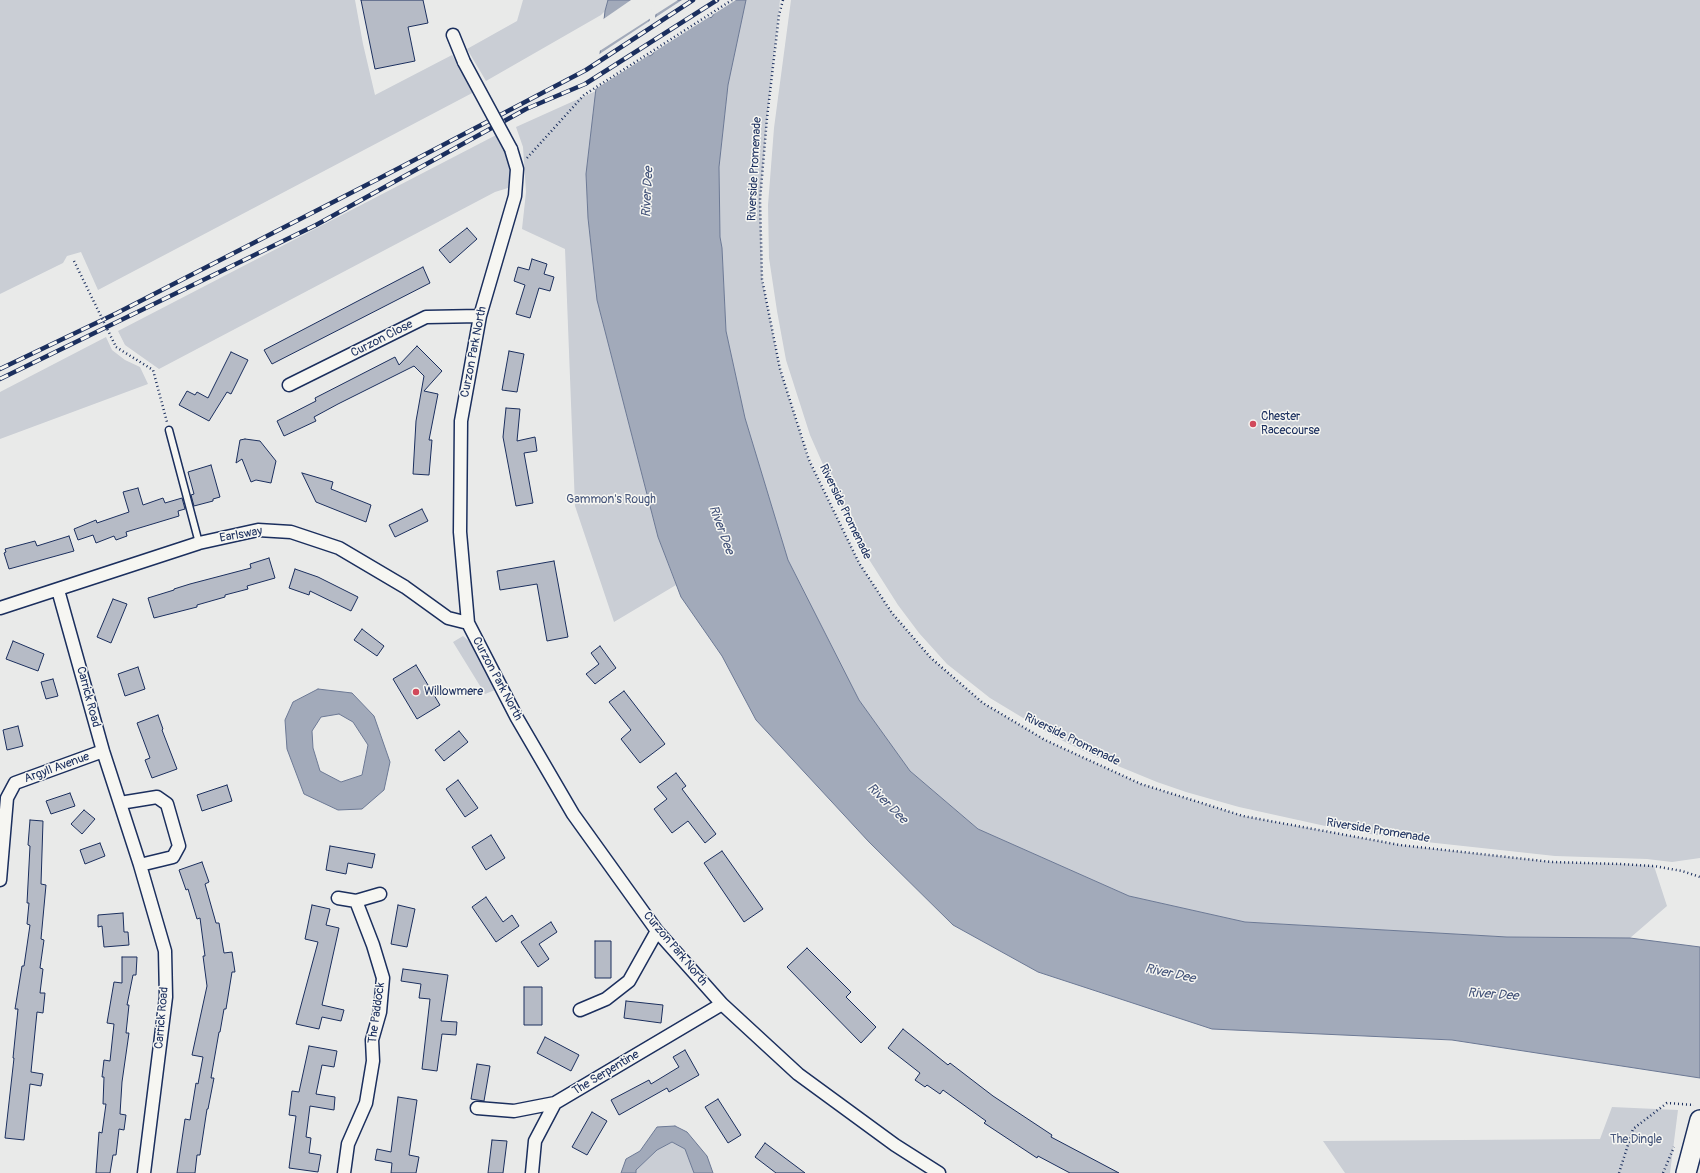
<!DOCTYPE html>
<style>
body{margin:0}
canvas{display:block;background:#e9eae9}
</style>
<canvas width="1700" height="1173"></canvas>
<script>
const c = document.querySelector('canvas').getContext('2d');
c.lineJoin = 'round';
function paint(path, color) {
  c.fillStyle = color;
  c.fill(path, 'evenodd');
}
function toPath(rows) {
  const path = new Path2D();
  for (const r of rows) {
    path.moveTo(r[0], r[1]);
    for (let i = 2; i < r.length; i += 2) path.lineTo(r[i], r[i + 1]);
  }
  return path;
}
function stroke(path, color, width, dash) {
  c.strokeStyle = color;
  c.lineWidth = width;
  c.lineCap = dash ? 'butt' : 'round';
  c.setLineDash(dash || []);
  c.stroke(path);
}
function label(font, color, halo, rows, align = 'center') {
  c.font = font + ' Pangolin,sans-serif';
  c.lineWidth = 3;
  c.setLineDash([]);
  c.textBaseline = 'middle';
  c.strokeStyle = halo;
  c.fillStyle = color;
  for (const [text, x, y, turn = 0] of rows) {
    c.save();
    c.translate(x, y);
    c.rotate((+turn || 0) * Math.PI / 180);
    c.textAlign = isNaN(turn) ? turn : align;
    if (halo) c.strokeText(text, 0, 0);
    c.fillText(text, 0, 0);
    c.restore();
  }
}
paint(toPath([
 [0,0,355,0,363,44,375,95,452,55,476,91,98,290,81,252,67,256,63,263,0,294],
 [523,0,608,0,605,11,601,15,486,81,467,49,517,21],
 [746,0,780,0,767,118,760,200,762,279,780,369,809,461,859,563,892,613,931,658,983,703,1045,740,1141,784,1243,816,1400,845,1552,862,1621,864,1654,866,1667,906,1630,938,1507,937,1245,922,1129,896,978,829,910,771,859,700,788,560,745,418,726,331,722,248,720,237,719,167,728,85],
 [791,0,1700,0,1700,858,1672,862,1647,859,1555,856,1500,850,1408,840,1339,829,1239,807,1186,792,1157,782,1096,757,1053,736,990,698,947,664,919,633,898,605,863,550,844,512,810,435,786,360,777,311,769,258,768,205,774,128],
 [596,91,586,174,588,218,597,300,658,537,676,585,614,622,575,506,565,249,522,229,526,192,523,147,516,127],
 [500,133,516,165,511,187,495,192,159,369,125,345,118,331],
 [106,337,112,350,125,360,140,367,148,384,0,439,0,392],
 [463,636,477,648,497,687,495,690,485,694,453,642],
 [1612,1107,1678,1110,1670,1173,1345,1173,1323,1141,1600,1139],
 [672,1142,685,1149,694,1173,636,1173,636,1170,657,1150]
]), '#caced5');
const water = toPath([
 [608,0,651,0,646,54,650,56,653,54,657,0,709,0,709,16,711,18,714,14,716,0,746,0,728,85,719,167,720,237,722,248,726,331,745,418,788,560,859,700,910,771,978,829,1129,896,1245,922,1507,937,1630,938,1700,947,1700,1078,1452,1040,1212,1029,1038,972,953,925,869,842,756,720,722,656,681,597,658,537,597,300,588,218,586,174,605,11,608,0],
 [318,689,352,693,374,716,390,762,384,790,362,809,338,810,304,794,287,749,285,720,293,702,318,689],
 [339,714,353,722,368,745,362,775,341,782,320,771,313,748,312,731,321,717,339,714],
 [675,1126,687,1132,707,1156,713,1173,694,1173,685,1149,672,1142,657,1150,636,1170,636,1173,621,1173,626,1159,640,1151,657,1127,675,1126]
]);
paint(water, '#a2aaba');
stroke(water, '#6c7995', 1);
paint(toPath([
 [631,0,653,0,651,18,598,52,602,20],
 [655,0,678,0,653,16],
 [682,0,711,0,711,15,712,14,714,0,736,0,594,90,598,55,651,20,649,54,653,19]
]), '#e9eae9');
const building = toPath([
 [361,0,423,0,428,23,408,27,415,61,375,69,361,0],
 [467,228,477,239,450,263,439,250,467,228],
 [532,259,547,264,544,274,554,277,550,291,539,288,530,318,516,314,525,285,514,281,518,267,529,270,532,259],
 [423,267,430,283,272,364,264,350,423,267],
 [417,346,442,371,424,391,438,394,429,440,432,440,429,475,413,474,416,421,424,376,414,366,338,404,314,417,316,421,284,436,277,421,316,401,315,398,395,357,399,365,417,346],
 [509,351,524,354,517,392,502,390,509,351],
 [231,352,248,360,231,394,227,392,209,421,179,405,187,391,195,395,197,392,208,398,231,352],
 [506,408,520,409,517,441,535,437,537,451,524,453,533,503,516,506,503,437,506,408],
 [245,439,260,441,276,461,271,483,256,480,251,482,242,459,236,463,240,440,245,439],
 [211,465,220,497,213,499,213,501,194,506,191,495,194,494,188,472,211,465],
 [302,473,333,482,331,489,371,505,366,522,316,502,302,473],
 [138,488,143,505,163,498,165,503,182,498,185,509,178,511,179,516,126,532,127,536,116,540,114,536,96,543,93,535,78,540,74,529,96,520,97,523,129,512,123,492,138,488],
 [422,509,428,521,395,537,389,525,422,509],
 [69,536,74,551,9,569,4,553,6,552,5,549,35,541,37,546,69,536],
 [269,558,275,578,247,586,248,589,225,595,225,597,197,605,197,607,154,618,148,598,174,590,174,589,190,584,251,568,250,564,269,558],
 [554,561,568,637,547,641,537,584,500,590,497,571,554,561],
 [295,569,318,577,358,597,351,611,310,591,309,595,289,588,295,569],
 [113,599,127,604,111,643,97,637,113,599],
 [362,629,384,646,377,656,354,640,362,629],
 [13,641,44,654,38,671,6,659,13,641],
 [600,646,616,668,595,684,586,674,599,664,591,653,600,646],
 [416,665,440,705,417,719,393,679,416,665],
 [138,667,145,689,125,696,118,674,138,667],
 [53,679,58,696,46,699,41,682,53,679],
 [624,691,665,744,640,763,621,739,631,730,609,702,624,691],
 [158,715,163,729,162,730,177,769,152,778,145,760,150,758,137,723,158,715],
 [18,726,23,746,7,750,3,730,18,726],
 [459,731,468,742,444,761,435,750,459,731],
 [676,773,686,786,682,789,716,834,705,843,688,821,672,833,654,809,667,799,657,787,676,773],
 [458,780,478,808,465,817,446,789,458,780],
 [227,785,232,801,202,811,197,795,227,785],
 [70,793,75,806,51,814,46,801,70,793],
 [84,810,95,819,82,834,71,824,84,810],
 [30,820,43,821,41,884,46,885,41,939,44,940,40,968,43,969,40,993,45,993,43,1013,37,1012,31,1072,43,1074,41,1086,30,1084,24,1140,5,1138,14,1058,13,1058,18,1009,15,1009,22,966,24,966,30,925,27,924,29,903,27,903,30,846,28,845,30,820],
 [491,835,505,858,486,870,472,847,491,835],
 [100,843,105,856,85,864,80,850,100,843],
 [330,846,375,854,372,868,348,863,346,874,326,870,330,846],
 [722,851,763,909,744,922,704,863,722,851],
 [202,862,209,882,205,884,216,923,219,923,224,953,232,952,235,972,232,972,226,1009,224,1009,220,1032,219,1032,211,1078,214,1078,208,1109,207,1109,200,1155,197,1155,195,1173,177,1173,185,1119,190,1120,196,1083,198,1084,203,1057,192,1055,207,986,203,956,205,956,200,918,197,919,188,889,186,890,179,870,202,862],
 [486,897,503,922,512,915,519,926,496,942,472,907,486,897],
 [312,905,330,909,326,925,339,928,322,1005,344,1010,341,1021,322,1017,319,1029,296,1024,318,942,305,939,312,905],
 [398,905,415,909,407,947,391,944,398,905],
 [123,913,124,932,128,932,129,945,104,947,102,926,98,927,98,915,123,913],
 [551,922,557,932,539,944,549,959,538,967,521,942,551,922],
 [595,941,611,941,611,978,595,978,595,941],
 [807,948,851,992,846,997,876,1027,861,1043,787,967,807,948],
 [122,957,137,957,136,975,133,975,127,1005,129,1005,126,1033,129,1033,122,1082,120,1114,126,1115,124,1130,119,1129,116,1155,113,1155,110,1173,96,1173,99,1132,102,1133,106,1104,103,1104,104,1077,102,1077,104,1060,110,1061,114,1024,107,1023,114,982,122,983,122,957],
 [403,969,448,975,441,1021,457,1022,456,1035,442,1034,437,1071,422,1069,430,999,419,998,421,984,401,981,403,969],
 [524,987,542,987,542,1025,524,1025,524,987],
 [626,1001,663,1005,661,1023,624,1018,626,1001],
 [903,1029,948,1065,950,1063,993,1096,1052,1135,1051,1137,1119,1173,1070,1173,1038,1156,1037,1158,984,1123,986,1121,943,1090,940,1094,927,1085,925,1087,915,1080,920,1073,888,1048,903,1029],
 [545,1037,579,1055,571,1071,537,1053,545,1037],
 [309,1046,337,1051,334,1067,322,1065,316,1094,335,1097,334,1110,310,1106,306,1137,311,1138,309,1153,321,1155,318,1172,289,1168,296,1116,289,1115,292,1091,299,1092,309,1046],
 [685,1050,699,1075,669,1092,667,1088,619,1115,611,1100,649,1080,651,1084,679,1067,673,1057,685,1050],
 [477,1064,490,1066,484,1101,471,1099,477,1064],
 [398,1097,417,1100,409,1155,419,1157,416,1173,391,1173,392,1163,375,1160,377,1149,391,1152,398,1097],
 [718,1099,741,1135,728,1143,705,1107,718,1099],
 [592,1112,607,1121,587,1155,572,1147,592,1112],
 [492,1140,507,1141,503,1173,488,1173,492,1140],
 [765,1143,805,1173,776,1173,755,1157,765,1143]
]);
paint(building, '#b6bbc6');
stroke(building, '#1b2f5e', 1);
const service = toPath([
 [169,430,199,543]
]);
const minor = toPath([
 [453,35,464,62],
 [511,149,517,169,515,196,480,316,461,421,460,532,468,623,517,718,573,814,657,931,722,1004,798,1074,895,1145,939,1173],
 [289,385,426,317,480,316],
 [58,590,103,751,140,865,165,951,166,997,144,1173],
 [0,608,199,543,258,530,291,532,339,548,405,587,448,618,468,623],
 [120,803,157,797,167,804,179,846,173,857,140,865],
 [0,880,7,798,15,783,103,751],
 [338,898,356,901,380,894],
 [580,1010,606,999,629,981,657,931],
 [477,1108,514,1111,555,1103],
 [344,1173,348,1144,366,1103,373,1061,372,1040,380,1012,383,978,373,945,356,901],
 [532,1173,535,1141,555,1103,722,1004]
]);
const trunk = toPath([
 [1686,1173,1700,1120]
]);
stroke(service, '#1b2f5e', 9);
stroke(minor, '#1b2f5e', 15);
stroke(trunk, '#1b2f5e', 22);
stroke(toPath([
 [783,0,779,15,767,118,760,200,762,279,780,369,809,460,859,563,892,613,931,658,983,703,1045,740,1141,784,1243,816,1400,845,1552,862,1621,864,1654,866,1682,871,1700,877],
 [527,158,584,95,732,0],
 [116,347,153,370,167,422],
 [1619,1173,1633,1129,1667,1103,1694,1105],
 [1663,1173,1674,1147]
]), '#1b2f5e', 2.5, [1, 3]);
stroke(service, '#f6f6f2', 6);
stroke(minor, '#f6f6f2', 12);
stroke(trunk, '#f6f6f2', 19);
const rail = toPath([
 [0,369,117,313,380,178,586,70,693,0],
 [0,379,316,225,526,109,585,84,717,0]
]);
stroke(rail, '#1b2f5e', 4.5);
stroke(rail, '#f6f6f2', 3, [9]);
const minorBridge = toPath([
 [464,62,511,149]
]);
stroke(minorBridge, '#1b2f5e', 15, []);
stroke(toPath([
 [74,261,116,347]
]), '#1b2f5e', 2.5, [1, 3]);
stroke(minorBridge, '#f6f6f2', 12);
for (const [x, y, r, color] of [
 [1253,424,4,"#d1495b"],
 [416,692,4,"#d1495b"]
]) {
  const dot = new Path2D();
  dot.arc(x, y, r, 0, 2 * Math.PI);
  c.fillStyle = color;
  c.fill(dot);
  stroke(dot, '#f6f6f2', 1.5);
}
label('12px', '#1b2f5e', '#f6f6f2', [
 ["Riverside Promenade",755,169,-87],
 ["Curzon Close",382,339,-27],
 ["Curzon Park North",474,352,-79],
 ["Riverside Promenade",845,512,64],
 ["Earlsway",241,535,-10],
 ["Curzon Park North",497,679,62],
 ["Carrick Road",88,697,75],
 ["Riverside Promenade",1072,740,26],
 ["Argyll Avenue",57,768,-20],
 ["Riverside Promenade",1378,831,9],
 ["Curzon Park North",675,949,50],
 ["The Paddock",377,1013,-82],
 ["Carrick Road",162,1018,-85],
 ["The Serpentine",606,1073,-31]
]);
label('12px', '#1b2f5e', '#f6f6f2', [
 ["Chester",1261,417],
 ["Racecourse",1261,431],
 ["Willowmere",424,692]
], 'left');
label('12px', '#47577c', '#f6f6f2', [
 ["Gammon's Rough",611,500],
 ["The Dingle",1636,1140]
]);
label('italic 13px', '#44547a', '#f6f6f2', [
 ["River Dee",648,192,-87],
 ["River Dee",721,530,70],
 ["River Dee",887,804,45],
 ["River Dee",1170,974,12],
 ["River Dee",1493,995,4]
]);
</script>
